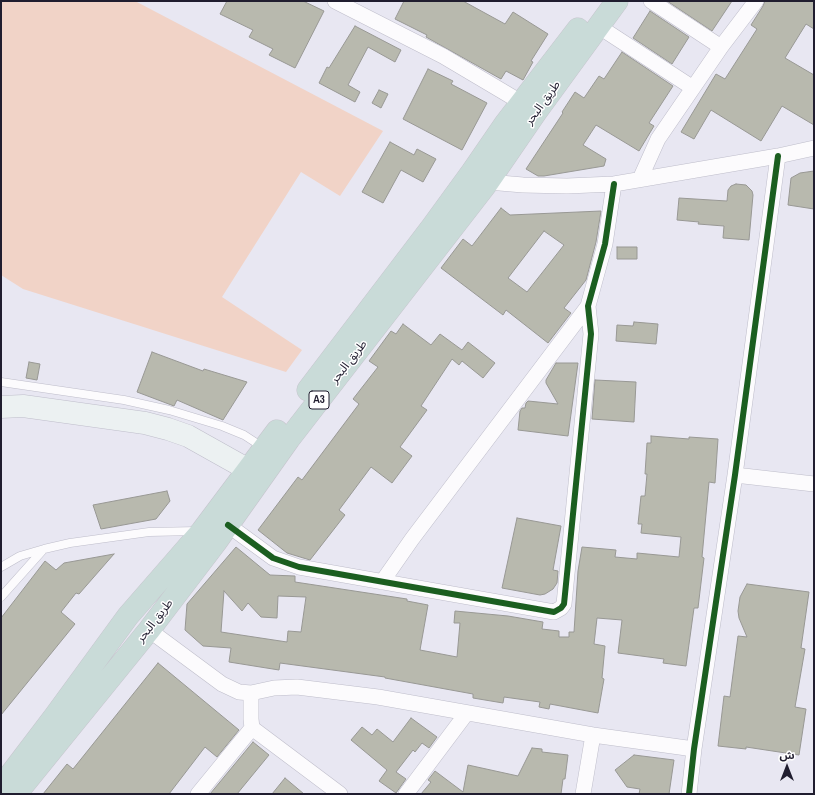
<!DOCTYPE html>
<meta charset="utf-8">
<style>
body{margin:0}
#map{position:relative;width:815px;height:795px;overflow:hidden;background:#e8e7f2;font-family:"Archivo Narrow","Noto Sans Arabic",sans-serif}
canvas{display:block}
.frame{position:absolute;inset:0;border:2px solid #201d2f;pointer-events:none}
.north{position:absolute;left:767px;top:747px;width:40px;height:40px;-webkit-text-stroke:3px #fff;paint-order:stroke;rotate:0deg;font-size:11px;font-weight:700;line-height:16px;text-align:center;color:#201d2f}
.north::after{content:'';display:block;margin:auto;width:14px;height:18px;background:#201d2f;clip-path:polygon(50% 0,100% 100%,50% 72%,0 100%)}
</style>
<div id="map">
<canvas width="815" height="795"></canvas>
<div class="frame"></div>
<div class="north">ش</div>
</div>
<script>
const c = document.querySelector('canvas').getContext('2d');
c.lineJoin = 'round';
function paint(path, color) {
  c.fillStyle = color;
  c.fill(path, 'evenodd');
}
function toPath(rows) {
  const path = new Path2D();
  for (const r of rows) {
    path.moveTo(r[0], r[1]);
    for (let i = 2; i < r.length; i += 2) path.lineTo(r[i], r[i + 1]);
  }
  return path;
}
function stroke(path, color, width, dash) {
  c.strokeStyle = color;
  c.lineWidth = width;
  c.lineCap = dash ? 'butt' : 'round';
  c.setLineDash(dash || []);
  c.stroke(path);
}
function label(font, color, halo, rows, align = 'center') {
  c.font = font + ' "Archivo Narrow","Noto Sans Arabic",sans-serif';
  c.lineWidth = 3;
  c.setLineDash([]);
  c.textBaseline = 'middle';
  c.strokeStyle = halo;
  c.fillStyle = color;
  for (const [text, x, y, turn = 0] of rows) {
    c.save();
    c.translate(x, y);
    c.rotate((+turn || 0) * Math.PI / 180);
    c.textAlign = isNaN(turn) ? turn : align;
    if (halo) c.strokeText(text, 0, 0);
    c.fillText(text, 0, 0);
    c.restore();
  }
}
paint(toPath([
 [1,1,135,1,383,131,340,196,301,172,222,297,302,350,286,372,23,289,1,275]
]), '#f1d3c7');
const building = toPath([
 [227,1,303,1,324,11,295,68,269,55,273,49,249,37,253,30,220,14,227,1],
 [404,1,463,1,505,24,513,12,548,34,531,61,533,62,523,80,506,71,501,79,426,37,427,35,395,19,404,1],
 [667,1,732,1,712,31,667,1],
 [765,1,814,1,814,29,806,24,785,58,814,75,814,125,782,106,761,141,711,110,694,139,681,132,716,74,725,79,757,29,751,25,763,6,765,1],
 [650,11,689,37,672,64,633,38,650,11],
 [355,26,401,50,395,62,368,47,348,85,360,92,355,102,319,83,327,67,329,68,355,26],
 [622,52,673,86,649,123,654,126,639,151,596,125,583,145,606,159,604,166,544,176,538,176,526,169,563,113,562,112,575,92,584,98,599,76,604,79,622,52],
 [428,69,453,81,451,84,487,103,462,150,403,119,428,69],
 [379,90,388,94,381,108,372,103,379,90],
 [390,142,414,155,417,149,436,159,423,182,401,170,383,203,362,192,390,142],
 [814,171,814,209,788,205,791,178,800,173,814,171],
 [736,184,746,185,752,191,753,195,749,240,723,238,724,226,698,224,699,222,677,220,679,198,727,201,728,190,731,186,736,184],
 [501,208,510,215,601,211,596,242,586,280,564,308,571,313,548,343,506,310,503,315,441,268,463,239,472,246,501,208],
 [544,231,564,245,527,292,508,278,544,231],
 [617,247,637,247,637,259,617,259,617,247],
 [634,322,658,324,656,344,616,341,617,325,633,326,634,322],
 [403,324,431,345,440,334,462,350,468,342,495,363,483,378,462,361,459,365,452,359,421,406,427,410,400,447,412,456,392,483,371,467,339,510,345,515,310,560,287,553,258,530,298,477,302,480,359,404,353,399,378,367,369,361,391,331,396,334,403,324],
 [152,352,203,371,204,369,247,382,223,420,177,400,174,406,137,392,152,352],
 [29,362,40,364,37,380,26,378,29,362],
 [556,363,578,363,568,436,518,430,520,411,522,408,525,408,526,403,528,401,558,404,546,383,546,380,556,363],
 [595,380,636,382,634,422,592,419,595,380],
 [651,436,689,439,689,437,718,439,715,483,709,482,702,557,704,558,698,608,694,608,686,666,663,663,664,659,618,653,622,620,597,618,594,644,605,646,602,678,604,679,598,713,550,704,549,709,539,707,540,702,504,697,503,703,473,698,473,694,385,678,385,677,280,663,279,670,229,662,231,648,203,646,185,630,187,604,236,547,270,575,295,576,295,582,407,599,407,601,428,605,420,650,457,657,460,623,454,623,455,611,508,616,543,622,542,629,559,631,559,637,569,637,569,632,574,632,578,571,582,547,616,550,615,557,637,559,637,553,679,557,681,537,641,533,642,524,638,524,641,496,645,496,647,474,645,474,647,443,651,443,651,436],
 [224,591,242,611,248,603,261,617,277,618,278,596,306,597,301,632,288,631,287,642,221,632,224,591],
 [167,491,170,501,156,519,101,529,93,505,167,491],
 [517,518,561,526,553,570,558,571,557,583,553,589,545,594,540,595,502,588,517,518],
 [114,554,79,594,76,593,61,612,75,624,1,715,1,618,45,561,56,570,64,563,114,554],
 [747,584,809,592,801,648,805,649,795,707,806,709,799,755,746,747,746,749,718,746,724,696,730,697,738,636,747,637,739,618,738,611,740,597,747,584],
 [158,663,239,730,217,757,205,747,169,794,43,794,67,764,73,769,158,663],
 [411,718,437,737,429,748,422,743,415,752,413,750,396,772,406,779,396,793,379,781,387,770,351,740,362,727,372,735,377,729,393,742,411,718],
 [253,742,269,755,237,794,210,794,253,742],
 [532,748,542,749,542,752,568,755,565,779,563,779,561,794,421,794,431,782,428,780,435,771,463,792,468,765,518,776,532,748],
 [634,755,674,760,669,794,639,794,640,789,627,787,615,770,634,755],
 [285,778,304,794,272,794,285,778]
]);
paint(building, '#b8b9ae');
stroke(building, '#989894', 1);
const lane = toPath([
 [1,382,124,400,169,410,222,426,244,435,264,448],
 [1,567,20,556,44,549,70,543,149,532,197,531],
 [1,597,43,550]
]);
const street = toPath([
 [335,1,443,56,529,107],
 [651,1,721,47],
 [598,26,693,88],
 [640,179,658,139,721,47,756,1],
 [488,182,523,185,567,186,614,184,778,156,814,148],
 [735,475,814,484],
 [228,525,273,558,299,567,554,612,561,608,564,604,591,334,588,306,605,244,614,184],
 [382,582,412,539,588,306],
 [149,630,222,684,239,692,251,693,274,688,297,687,378,697,593,735,694,749],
 [252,728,340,794],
 [198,794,252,728,251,719,251,693],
 [406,794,466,714],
 [583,794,593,735],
 [689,794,694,749,735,475,778,156]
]);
const secondary = toPath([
 [1,407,23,406,145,423,168,429,188,436,247,469]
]);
const highway = toPath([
 [308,390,432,227,472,172,505,124,578,29],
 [1,787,55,716,128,616,202,531,277,431],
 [16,794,149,630,216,542,289,439,488,182,536,112,617,1]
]);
stroke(lane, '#bebdca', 9);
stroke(street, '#bebdca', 16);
stroke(secondary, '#bebdca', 23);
stroke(highway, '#c6c5cd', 23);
stroke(lane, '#fcfbfd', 8);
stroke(street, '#fcfbfd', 15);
stroke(secondary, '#ecf1f2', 22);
stroke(highway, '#c9dbd8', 22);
stroke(toPath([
 [228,525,273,558,299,567,554,612,561,608,564,604,591,334,588,306,605,244,614,184],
 [689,794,694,749,735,475,778,156]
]), '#1b5e20', 6);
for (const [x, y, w] of [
 [319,400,20]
]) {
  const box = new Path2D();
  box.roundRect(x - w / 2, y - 9, w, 18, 3);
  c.fillStyle = '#fff';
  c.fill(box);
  stroke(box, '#201d2f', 1);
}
label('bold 11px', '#201d2f', null, [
 ["A3",319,400]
]);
label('12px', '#201d2f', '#fff', [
 ["طريق البحر",543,103,-54],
 ["طريق البحر",349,362,-52],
 ["طريق البحر",155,621,-52]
]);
</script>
